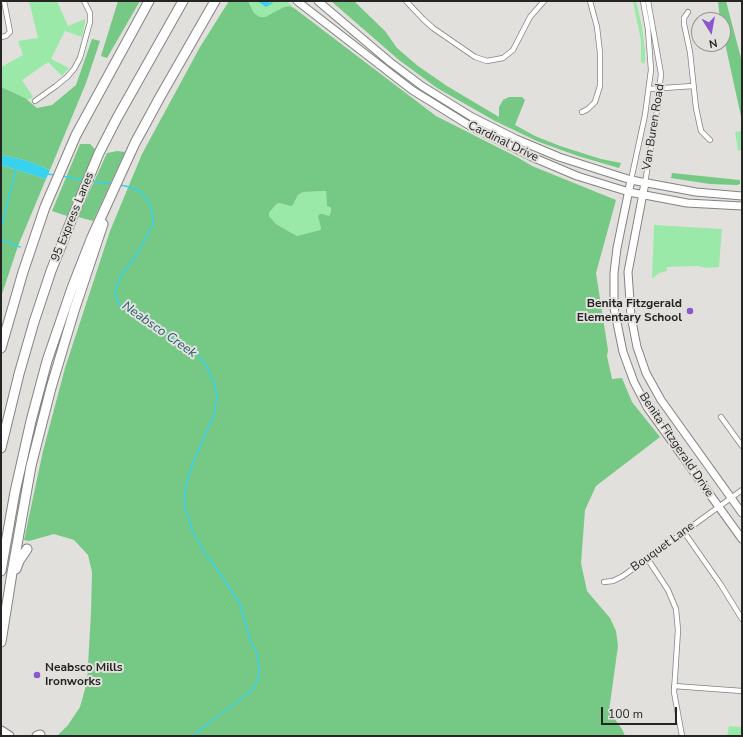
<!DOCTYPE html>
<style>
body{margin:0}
#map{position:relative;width:743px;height:737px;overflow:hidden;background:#e2e0dd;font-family:"Nunito Sans",sans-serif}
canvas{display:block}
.frame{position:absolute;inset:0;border:2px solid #252524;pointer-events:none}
.north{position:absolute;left:691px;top:12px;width:40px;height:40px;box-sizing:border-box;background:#e2e0dd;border:1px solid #969593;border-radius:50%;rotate:169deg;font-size:11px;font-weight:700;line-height:16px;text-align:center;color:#252524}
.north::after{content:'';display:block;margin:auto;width:14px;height:18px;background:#8b56ce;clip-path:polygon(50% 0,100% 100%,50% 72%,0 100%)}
.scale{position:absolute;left:601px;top:707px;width:76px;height:18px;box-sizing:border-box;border:2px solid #252524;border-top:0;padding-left:5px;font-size:12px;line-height:14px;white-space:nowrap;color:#252524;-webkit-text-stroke:3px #e2e0dd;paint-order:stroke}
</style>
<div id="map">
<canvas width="743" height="737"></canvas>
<div class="frame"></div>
<div class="north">N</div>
<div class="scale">100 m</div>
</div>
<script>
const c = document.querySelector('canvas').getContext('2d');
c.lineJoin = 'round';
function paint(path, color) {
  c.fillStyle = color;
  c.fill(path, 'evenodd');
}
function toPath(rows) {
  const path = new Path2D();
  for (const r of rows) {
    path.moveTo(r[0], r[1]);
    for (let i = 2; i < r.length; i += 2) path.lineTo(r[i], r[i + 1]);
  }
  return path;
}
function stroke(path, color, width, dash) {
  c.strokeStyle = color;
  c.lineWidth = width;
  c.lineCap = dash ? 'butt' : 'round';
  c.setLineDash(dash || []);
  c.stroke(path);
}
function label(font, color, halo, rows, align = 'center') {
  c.font = font + ' "Nunito Sans",sans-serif';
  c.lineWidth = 4;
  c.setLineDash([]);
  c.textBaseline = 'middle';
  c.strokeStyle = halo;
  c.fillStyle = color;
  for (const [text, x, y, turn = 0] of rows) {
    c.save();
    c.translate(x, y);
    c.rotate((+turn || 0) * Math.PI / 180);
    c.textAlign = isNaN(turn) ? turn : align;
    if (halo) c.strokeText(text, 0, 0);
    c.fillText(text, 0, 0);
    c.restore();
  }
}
paint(toPath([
 [29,1,57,1,68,26,85,19,85,22,82,37,65,31,51,59,69,68,62,76,48,62,22,80,33,97,28,100,1,87,1,67,23,55,18,41,38,38],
 [248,1,287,1,294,8,289,6,284,7,265,17,260,17,254,13],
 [633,1,636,1,642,27,645,50,645,62,644,64,641,62,641,41],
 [742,131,742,150,738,151,735,132],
 [326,191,327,206,331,208,331,212,329,216,320,214,321,228,320,230,297,236,276,224,269,216,269,213,275,204,279,203,290,206,295,202,298,195,303,192],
 [654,225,722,229,719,267,706,268,697,266,667,267,667,271,659,273,652,279],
 [729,726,742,727,742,736,727,736]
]), '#9be9a8');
paint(toPath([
 [118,1,140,1,107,58,101,56],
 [229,1,248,1,254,13,260,17,265,17,284,7,289,6,294,8,436,116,517,157,532,166,616,200,596,273,608,350,607,356,612,379,622,378,632,402,660,437,596,486,585,510,581,563,587,591,610,618,616,631,618,646,609,711,622,729,625,736,57,736,68,725,80,707,87,682,91,613,92,572,88,555,74,540,54,534,29,541,24,540,43,451,65,368,110,231,142,154,200,47],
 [326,191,327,206,331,208,331,212,329,216,323,214,320,214,318,216,321,228,320,230,297,236,276,224,269,216,269,213,276,204,279,203,290,206,293,205,298,195,303,192],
 [331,1,354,1,385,31,397,48,418,66,447,86,499,117,499,107,503,100,509,97,522,97,525,100,515,125,535,136,560,146,601,159,621,163,619,168,578,156,539,142,495,121,437,88,399,60],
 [718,1,726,1,742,62,742,121,723,34,723,20,720,20],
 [92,39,100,41,86,83,50,170,28,161,1,155,1,87,25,98,37,108,52,105,76,85],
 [80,144,90,144,96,150,67,216,52,211],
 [117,151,125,152,93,221,78,217,107,153],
 [1,165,46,179,18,246,1,297],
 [672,173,740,180,740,184,737,185,710,184,677,179,671,178]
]), '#75c984');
paint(toPath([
 [257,1,268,1,269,3,272,2,273,3,266,7],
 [1,155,28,161,50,170,46,179,1,165]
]), '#38d1ee');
stroke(toPath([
 [47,174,55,175],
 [62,176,84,180],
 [92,181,112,184],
 [120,185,130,187,141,192,148,201,152,211,153,220,152,227,137,254,120,277,115,293,117,300,122,307,128,311,188,348,200,357,206,365,215,385,217,395,214,414,191,468,186,485,184,503,192,530,205,554,218,570,240,604,249,637,257,654,259,666,259,676,255,686,248,694,211,721,193,736],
 [1,229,16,169],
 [1,233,3,233],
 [1,240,20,247]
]), '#38d1ee', 1.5);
const street = toPath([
 [406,1,423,19,433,28,475,57,487,61,503,58,513,50,530,17,544,1],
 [688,12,684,18,684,24,690,52,696,108,701,131,710,140],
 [1,37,6,36,10,32,4,1],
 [649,89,693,86],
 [35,101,56,86,67,77,74,69,80,58,90,22,90,13,84,1],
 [582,112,588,109,595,102,600,86,600,53,597,27,590,1],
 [631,180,645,115,651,70,648,29,643,1],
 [645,183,657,111,661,74,648,1],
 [721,417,742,446],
 [684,532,721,585,742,619],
 [647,558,668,590,676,609,678,630,674,692,682,736],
 [604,582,613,581,623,576,742,490],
 [674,686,742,691]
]);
const secondary = toPath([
 [297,1,412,90,470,126,532,157,577,176,629,192,687,203,742,206],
 [318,1,390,62,422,86,472,117,516,139,559,157,631,180,696,192,742,196],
 [631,180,617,248,614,273,614,308,623,352,634,382,647,407,742,539],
 [645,183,628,272,631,316,637,347,646,373,661,400,742,513]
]);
const highway = toPath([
 [1,348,23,272,45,207,76,135,149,1],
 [1,448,19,374,34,322,51,271,73,216,99,153,117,118,183,1],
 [16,569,19,561,27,549],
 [1,571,15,492,31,421,47,361,72,288,92,237,135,143,160,97,215,1],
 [1,642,12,573,31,466,51,388,74,311,103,224],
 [1,731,9,736],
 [37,736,40,735]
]);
stroke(street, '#848280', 6);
stroke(secondary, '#848280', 9);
stroke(highway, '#848280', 11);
stroke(street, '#fff', 4.5);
stroke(secondary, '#fff', 7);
stroke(highway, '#fff', 9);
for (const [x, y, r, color] of [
 [690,311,4,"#8b56ce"],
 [37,675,4,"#8b56ce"]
]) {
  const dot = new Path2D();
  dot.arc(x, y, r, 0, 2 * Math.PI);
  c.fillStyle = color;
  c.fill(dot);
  stroke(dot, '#e2e0dd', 1.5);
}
label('12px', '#252524', '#e2e0dd', [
 ["Van Buren Road",654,127,-81],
 ["Cardinal Drive",503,142,26],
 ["95 Express Lanes",73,217,-68],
 ["Benita Fitzgerald Drive",676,445,56],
 ["Bouquet Lane",663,547,-36]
]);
label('bold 12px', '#252524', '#e2e0dd', [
 ["Benita Fitzgerald",682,304],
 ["Elementary School",682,318],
 ["Neabsco Mills",45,668,"left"],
 ["Ironworks",45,682,"left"]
], 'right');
label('italic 13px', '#26616d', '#e2e0dd', [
 ["Neabsco Creek",159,330,35]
]);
</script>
